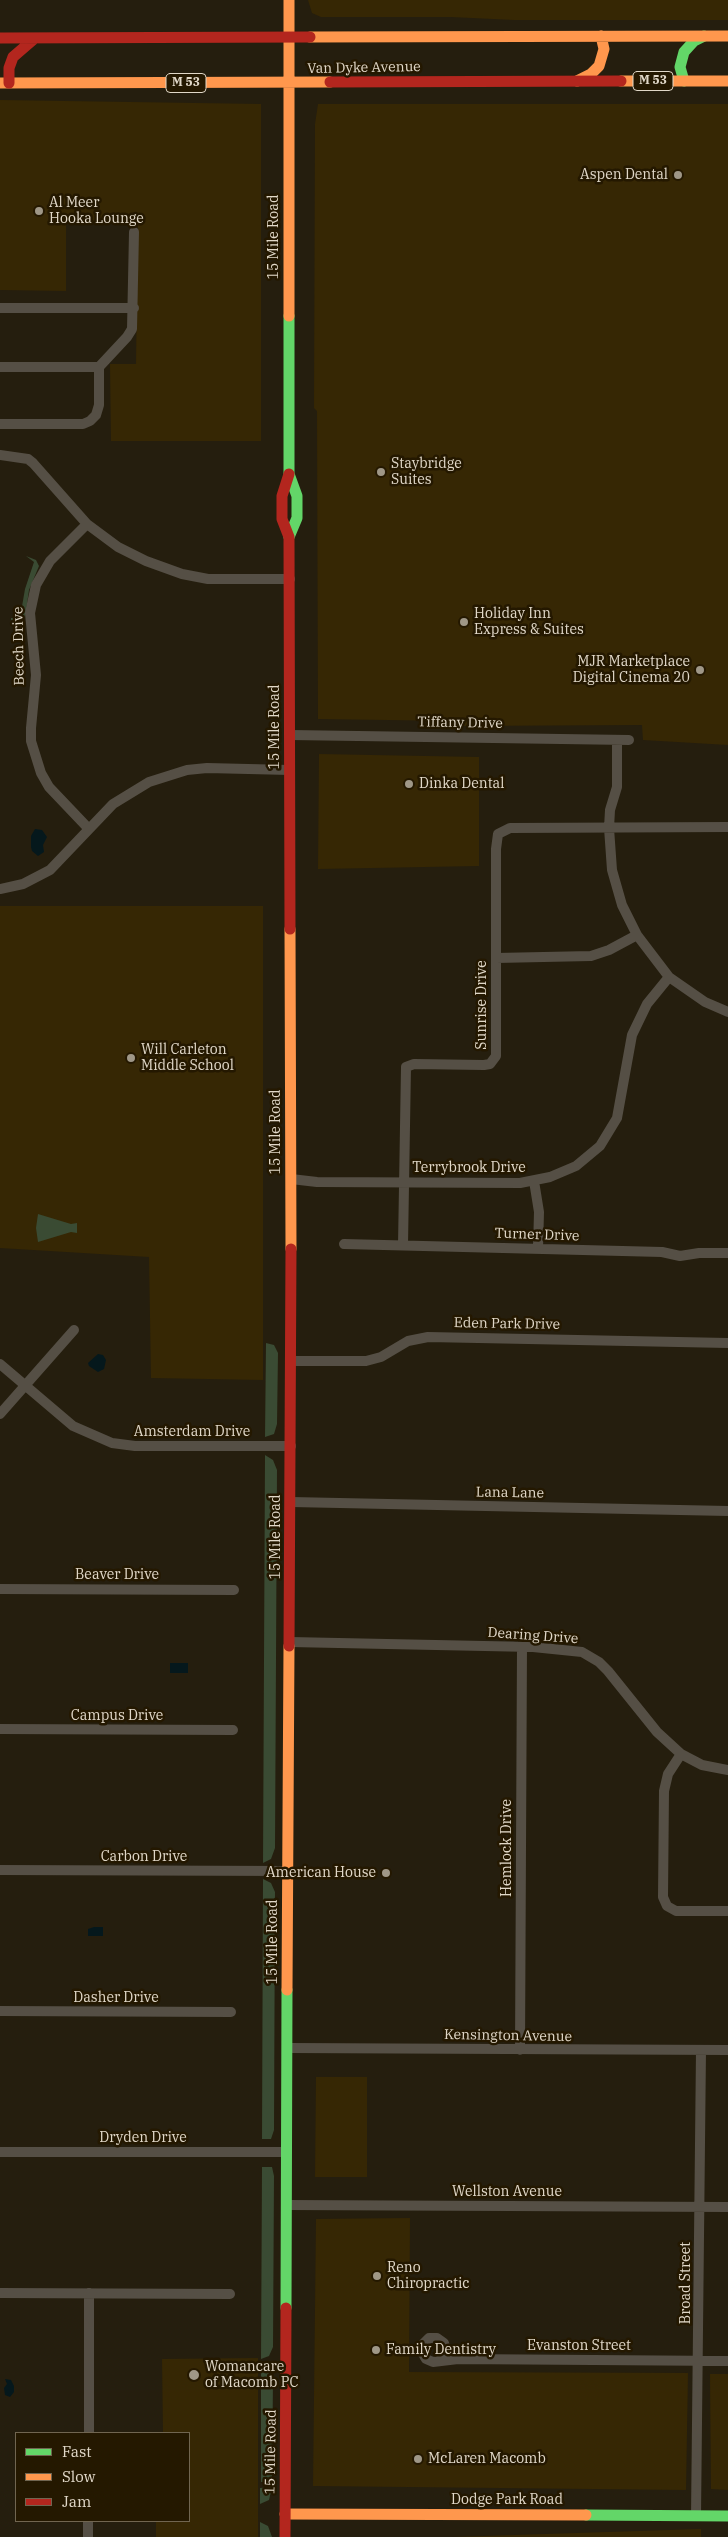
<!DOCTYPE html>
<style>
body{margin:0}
#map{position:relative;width:728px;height:2537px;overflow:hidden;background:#251e0e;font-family:"IBM Plex Serif",serif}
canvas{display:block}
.legend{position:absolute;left:15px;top:2432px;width:175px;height:90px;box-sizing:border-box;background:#241800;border:1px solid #706550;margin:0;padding:6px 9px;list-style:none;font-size:15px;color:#e1d8c8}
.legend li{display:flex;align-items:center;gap:10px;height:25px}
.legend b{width:25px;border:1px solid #706550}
</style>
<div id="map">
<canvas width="728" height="2537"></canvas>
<ul class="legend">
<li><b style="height:6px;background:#63d668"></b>Fast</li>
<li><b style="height:6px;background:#ff974d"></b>Slow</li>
<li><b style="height:6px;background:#b3261e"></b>Jam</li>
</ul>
</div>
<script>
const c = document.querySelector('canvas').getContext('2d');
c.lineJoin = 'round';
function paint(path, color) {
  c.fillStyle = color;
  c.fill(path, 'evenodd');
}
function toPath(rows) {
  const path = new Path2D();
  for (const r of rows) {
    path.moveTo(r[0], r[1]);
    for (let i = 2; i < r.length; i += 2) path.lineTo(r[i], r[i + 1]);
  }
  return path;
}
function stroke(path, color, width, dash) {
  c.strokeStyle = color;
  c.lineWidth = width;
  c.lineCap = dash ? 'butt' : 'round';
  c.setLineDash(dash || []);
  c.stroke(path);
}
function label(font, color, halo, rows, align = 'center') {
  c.font = font + ' "IBM Plex Serif",serif';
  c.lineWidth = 5;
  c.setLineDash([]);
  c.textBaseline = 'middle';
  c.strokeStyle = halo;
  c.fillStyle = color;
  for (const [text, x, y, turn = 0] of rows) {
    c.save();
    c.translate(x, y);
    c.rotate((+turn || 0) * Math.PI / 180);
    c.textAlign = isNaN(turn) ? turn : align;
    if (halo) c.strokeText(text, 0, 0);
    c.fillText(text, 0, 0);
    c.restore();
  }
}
paint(toPath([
 [308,0,728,0,728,20,514,20,451,17,321,17,312,13],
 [0,100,261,104,261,441,111,441,110,364,136,364,138,221,66,222,66,291,0,290],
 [318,104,728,104,728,745,643,740,642,725,456,726,456,721,318,719,317,411,314,408,315,124],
 [319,754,479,757,479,866,318,869],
 [0,906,263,906,263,1380,151,1378,149,1257,0,1248],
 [316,2077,367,2077,367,2177,315,2177],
 [410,2218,409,2372,688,2373,686,2490,313,2486,316,2219],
 [258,2358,258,2537,156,2537,156,2521,189,2521,189,2433,163,2433,162,2359],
 [710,2374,728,2374,728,2490,711,2489],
 [701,2529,701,2537,452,2537]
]), '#362704');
paint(toPath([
 [26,556,36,560,39,566,29,590,25,618,21,621,11,620,11,618,20,618,25,589,34,562],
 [38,1214,71,1224,77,1223,77,1233,71,1232,38,1242,36,1228],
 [266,1343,274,1345,278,1353,277,1424,274,1434,265,1437],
 [265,1455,273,1460,277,1470,275,1848,271,1859,263,1863],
 [263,1879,271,1883,275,1892,274,2130,271,2139,262,2139],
 [262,2167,272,2167,274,2176,273,2347,269,2356,261,2359],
 [261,2370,268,2372,273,2379,272,2482,261,2482],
 [272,2487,269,2500,260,2504,260,2488],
 [260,2522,268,2526,272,2537,260,2537]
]), '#3a4b33');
paint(toPath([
 [35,829,42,830,47,837,43,845,44,852,38,856,32,851,31,847,31,836],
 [98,1354,103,1355,106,1360,104,1369,98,1372,89,1366,88,1363],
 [170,1663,188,1663,188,1673,170,1673],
 [94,1927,103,1927,103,1936,88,1936,88,1929],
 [5,2379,11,2380,14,2386,14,2392,10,2397,5,2395,4,2388,7,2384]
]), '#05181c');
stroke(toPath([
 [0,308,134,308],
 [0,367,99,367],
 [0,424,83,424,90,421,96,415,99,405,99,367,127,337,132,329,134,232],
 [0,455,28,459,33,463,87,524,118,547,146,561,182,574,208,579,290,579],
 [87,524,50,561,36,585,30,613,36,675,31,728,31,741,41,773,49,787,88,828],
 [290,735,629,740],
 [617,740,617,787,610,810,609,828,612,870,622,905,637,935,669,977,705,1002,728,1012],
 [0,889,23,884,50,870,113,804,149,782,187,770,207,768,290,770],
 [496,958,591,956,609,950,637,935],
 [291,1179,317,1182,520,1183,550,1177,576,1166,600,1146,617,1118,632,1035,647,1004,669,977],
 [534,1181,539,1212,538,1249],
 [344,1244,662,1252,680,1256,699,1253,728,1253],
 [403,1245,406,1067,414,1064,484,1065,490,1064,496,1056,496,849,498,834,510,828,728,827],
 [290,1361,366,1361,381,1357,408,1341,428,1337,728,1343],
 [0,1364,73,1426,112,1443,135,1446,291,1446],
 [0,1414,74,1330],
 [291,1502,728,1511],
 [0,1589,234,1590],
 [290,1642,533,1647,582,1652,599,1662,608,1671,657,1732,681,1754,702,1765,728,1770],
 [0,1729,233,1730],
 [681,1754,668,1774,664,1791,663,1897,667,1906,676,1911,728,1911],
 [0,1870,289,1871],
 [0,2011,231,2012],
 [288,2048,728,2050],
 [520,2050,522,1647],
 [0,2152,287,2152],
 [286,2205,728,2207],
 [0,2293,230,2294],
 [440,2360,446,2350,444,2343,437,2338,429,2338,423,2344,422,2352,426,2359,433,2362,458,2359,728,2361],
 [89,2433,89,2293],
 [696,2516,701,2050],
 [88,2537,88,2521]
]), '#554f45', 10);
stroke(toPath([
 [684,81,680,67,684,52,694,41,704,36],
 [289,316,289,474,297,496,297,518,289,537],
 [286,2308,287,1990],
 [586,2515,728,2516]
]), '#63d668', 11);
stroke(toPath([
 [289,0,289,316],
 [310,37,728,36],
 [577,81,591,74,599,66,604,49,601,36],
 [621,81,728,81],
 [0,83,330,82],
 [290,929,291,1249],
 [287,1990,289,1646],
 [285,2514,586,2515]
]), '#ff974d', 11);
stroke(toPath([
 [0,38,310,37],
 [330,82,621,81],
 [9,83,9,68,13,57,35,38],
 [289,474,282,496,282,519,289,537,290,929],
 [289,1646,291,1249],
 [285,2537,286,2308]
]), '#b3261e', 11);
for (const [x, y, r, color] of [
 [678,175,5,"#9f9787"],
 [39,211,5,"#9f9787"],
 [381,472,5,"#9f9787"],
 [464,622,5,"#9f9787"],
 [700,670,5,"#9f9787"],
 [409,784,5,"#9f9787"],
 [131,1058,5,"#9f9787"],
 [386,1873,5,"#9f9787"],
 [377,2276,5,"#9f9787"],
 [376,2350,5,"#9f9787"],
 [194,2375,6,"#9f9787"],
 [418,2459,5,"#9f9787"]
]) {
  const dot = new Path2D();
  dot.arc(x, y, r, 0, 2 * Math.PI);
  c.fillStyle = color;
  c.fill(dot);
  stroke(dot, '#241800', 2);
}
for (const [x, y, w] of [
 [653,81,40],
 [186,83,40]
]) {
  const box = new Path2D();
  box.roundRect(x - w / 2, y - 9.5, w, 19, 4);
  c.fillStyle = '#241800';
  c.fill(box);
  stroke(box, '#e1d8c8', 1);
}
label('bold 12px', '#e1d8c8', null, [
 ["M 53",653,81],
 ["M 53",186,83]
]);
label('14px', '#e1d8c8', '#241800', [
 ["Van Dyke Avenue",364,68,-1],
 ["15 Mile Road",274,237,-90],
 ["Beech Drive",19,646,-91],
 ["Tiffany Drive",460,723,1],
 ["15 Mile Road",275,727,-90],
 ["Sunrise Drive",482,1005,-90],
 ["15 Mile Road",276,1132,-90],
 ["Terrybrook Drive",469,1168],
 ["Turner Drive",537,1235,2],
 ["Eden Park Drive",507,1324,1],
 ["Amsterdam Drive",192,1432],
 ["Lana Lane",510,1493,1],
 ["15 Mile Road",276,1537,-90],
 ["Beaver Drive",117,1575],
 ["Dearing Drive",533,1636,4],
 ["Campus Drive",117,1716],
 ["Hemlock Drive",507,1848,-90],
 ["Carbon Drive",144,1857],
 ["15 Mile Road",273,1942,-90],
 ["Dasher Drive",116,1998],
 ["Kensington Avenue",508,2036,1],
 ["Dryden Drive",143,2138],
 ["Wellston Avenue",507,2192],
 ["Broad Street",686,2283,-90],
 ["Evanston Street",579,2346],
 ["15 Mile Road",271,2452,-89],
 ["Dodge Park Road",507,2500]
]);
label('14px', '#e1d8c8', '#241800', [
 ["Aspen Dental",668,175,"right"],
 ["Al Meer",49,203],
 ["Hooka Lounge",49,219],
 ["Staybridge",391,464],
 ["Suites",391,480],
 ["Holiday Inn",474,614],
 ["Express & Suites",474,630],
 ["MJR Marketplace",690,662,"right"],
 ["Digital Cinema 20",690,678,"right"],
 ["Dinka Dental",419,784],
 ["Will Carleton",141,1050],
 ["Middle School",141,1066],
 ["American House",376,1873,"right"],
 ["Reno",387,2268],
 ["Chiropractic",387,2284],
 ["Family Dentistry",386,2350],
 ["Womancare",205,2367],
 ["of Macomb PC",205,2383],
 ["McLaren Macomb",428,2459]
], 'left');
</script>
